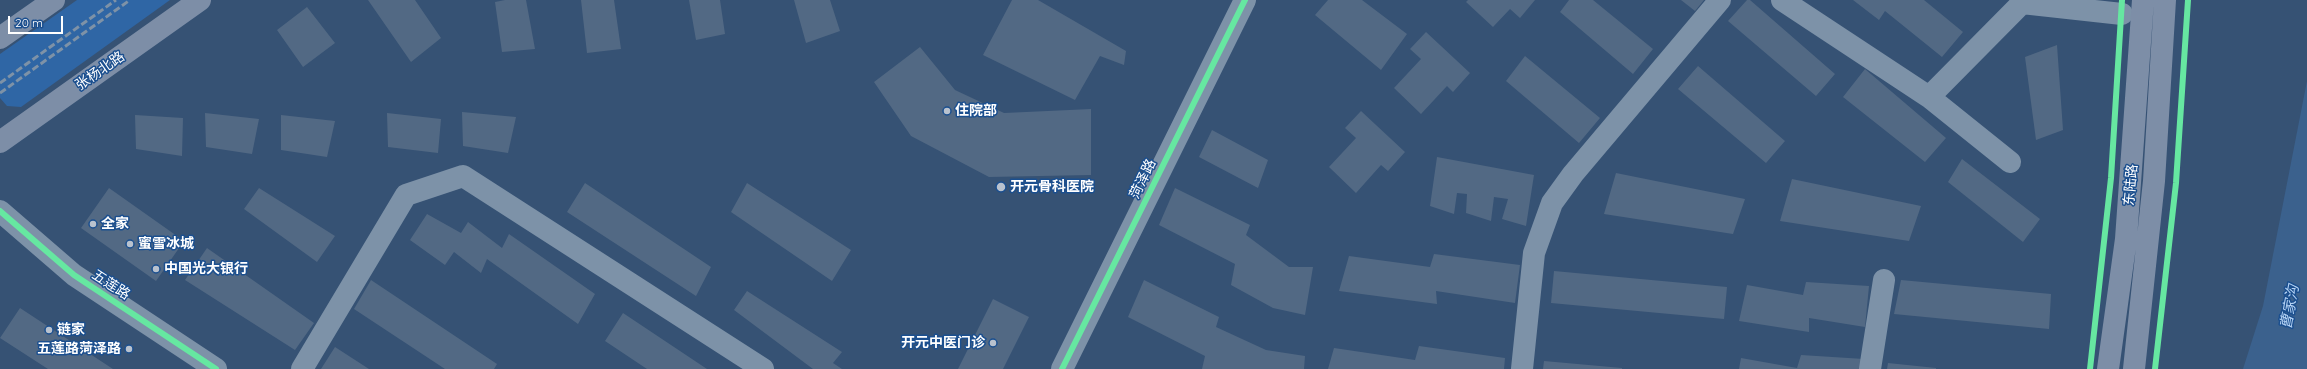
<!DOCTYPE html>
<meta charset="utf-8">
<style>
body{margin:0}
#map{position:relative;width:2307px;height:369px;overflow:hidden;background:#365274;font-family:Quicksand,sans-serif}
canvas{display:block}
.scale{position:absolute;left:8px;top:16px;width:55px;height:18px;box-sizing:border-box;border:2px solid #fff;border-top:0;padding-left:5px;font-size:12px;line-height:14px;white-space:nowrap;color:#fff;-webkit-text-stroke:3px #1b4f8f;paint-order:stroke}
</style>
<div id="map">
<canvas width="2307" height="369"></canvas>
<div class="scale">20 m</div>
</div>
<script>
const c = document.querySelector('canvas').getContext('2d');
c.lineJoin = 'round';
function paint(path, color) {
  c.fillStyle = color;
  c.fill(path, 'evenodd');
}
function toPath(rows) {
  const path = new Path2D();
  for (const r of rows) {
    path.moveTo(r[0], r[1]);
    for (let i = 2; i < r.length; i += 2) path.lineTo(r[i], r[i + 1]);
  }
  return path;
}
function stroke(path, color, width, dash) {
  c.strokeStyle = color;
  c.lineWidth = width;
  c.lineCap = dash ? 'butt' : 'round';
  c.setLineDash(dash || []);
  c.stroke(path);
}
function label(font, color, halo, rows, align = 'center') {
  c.font = font + ' Quicksand,"Noto Sans SC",sans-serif';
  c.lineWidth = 3;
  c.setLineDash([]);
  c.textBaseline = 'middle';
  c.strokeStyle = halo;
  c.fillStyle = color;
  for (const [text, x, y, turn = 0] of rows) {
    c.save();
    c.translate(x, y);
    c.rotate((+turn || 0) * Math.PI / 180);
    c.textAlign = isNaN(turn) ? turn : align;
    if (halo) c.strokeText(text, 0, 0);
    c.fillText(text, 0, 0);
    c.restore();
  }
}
paint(toPath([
 [77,0,170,0,21,107,7,106,0,98,0,54]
]), '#2f66a5');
paint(toPath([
 [2307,81,2307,369,2243,369,2263,306]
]), '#3b618d');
paint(toPath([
 [368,0,415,0,441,38,411,62],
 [505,0,526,0,535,49,502,52,495,2],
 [581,0,614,0,621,49,587,53],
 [689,0,720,0,725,34,696,40],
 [794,0,830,0,840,31,806,43],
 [1012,0,1038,0,1126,51,1124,65,1100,56,1075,100,983,55],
 [1328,0,1362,0,1407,34,1381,70,1315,15],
 [1468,0,1535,0,1520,18,1510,9,1493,27,1466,2],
 [1569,0,1593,0,1653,49,1633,74,1560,12],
 [1681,0,1704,0,1695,11],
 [1747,0,1750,0,1835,74,1816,96,1728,21],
 [1853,0,1924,0,1963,32,1942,57,1885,11,1879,20],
 [307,7,335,43,303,67,277,30],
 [1426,32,1470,73,1453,92,1447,86,1421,114,1394,88,1421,59,1410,49],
 [2057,45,2063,130,2036,140,2025,57],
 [920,47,955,90,1004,113,1091,109,1091,175,989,177,911,136,874,82],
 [1525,56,1600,118,1579,143,1506,81],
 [1698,66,1785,141,1766,163,1678,89],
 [1865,69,1946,138,1925,162,1843,97],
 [1361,111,1405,152,1388,171,1381,165,1356,193,1329,167,1356,138,1345,128],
 [462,112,516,117,508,153,463,146],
 [205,113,259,119,252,154,206,147],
 [387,113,441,119,438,153,388,147],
 [135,115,183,118,182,156,136,149],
 [281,115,335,121,327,157,281,150],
 [1212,130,1268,160,1258,188,1199,157],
 [1437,157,1534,175,1526,226,1502,219,1508,199,1494,197,1491,221,1466,213,1467,194,1457,193,1454,214,1430,206],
 [1962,159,2040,219,2023,242,1948,182],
 [1616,173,1745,199,1733,234,1604,214],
 [1792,179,1921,206,1909,241,1780,221],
 [585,183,711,267,696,296,567,212],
 [747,183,851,250,832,281,731,212],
 [109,188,184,241,156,281,81,228],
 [259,188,335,236,317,262,244,209],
 [1175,188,1250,225,1246,235,1289,267,1313,267,1305,315,1273,308,1231,285,1235,264,1159,225],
 [427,214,461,233,468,222,502,248,509,234,595,294,578,324,487,259,481,273,454,252,445,265,410,240],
 [207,248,314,323,295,350,185,280],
 [1434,254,1520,265,1515,303,1436,291,1437,304,1339,291,1349,256,1430,267],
 [1554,271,1727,287,1724,319,1551,303],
 [371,280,497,364,494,369,445,369,354,309],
 [1144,280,1219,317,1216,327,1266,350,1305,356,1304,369,1202,369,1205,356,1128,317],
 [1901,280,2051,294,2049,329,1894,314],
 [1806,282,1869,286,1865,327,1809,318,1809,332,1739,321,1747,285,1803,295],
 [747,291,842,352,833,363,842,369,813,369,734,310],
 [993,299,1029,317,1003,369,958,369],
 [20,308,113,369,48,369,0,338],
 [623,313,707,369,647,369,605,341],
 [1419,346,1505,358,1504,369,1328,369,1334,348,1415,360],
 [335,347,369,369,321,369],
 [1801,355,1864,359,1863,369,1739,369,1741,358,1797,368],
 [1544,361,1622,368,1622,369,1543,369],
 [1888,363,1936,368,1936,369,1887,369]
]), '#526984');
stroke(toPath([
 [1782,0,1929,97,2010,162],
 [1929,97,2022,3,2122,14],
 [0,211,74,275,216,369],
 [302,369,406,195,463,176,763,369],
 [1062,369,1245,0],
 [1522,369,1534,253,1552,203,1573,174,1720,0],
 [1870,369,1884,280]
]), '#7d92a8', 22);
stroke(toPath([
 [0,38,54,0],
 [0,142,200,0],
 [2108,369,2126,239,2143,0],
 [2134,369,2154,181,2165,0]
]), '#7d8ea7', 22);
stroke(toPath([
 [0,83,116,0],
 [0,93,130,0]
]), '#7e92a7', 3, [7, 3]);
stroke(toPath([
 [0,211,74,275,216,369],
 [1062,369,1245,0],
 [2090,369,2111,178,2122,0],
 [2155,369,2176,183,2188,0]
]), '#66e7a1', 6);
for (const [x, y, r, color] of [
 [947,111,4,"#b9c2ce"],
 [1001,187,5,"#b9c2ce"],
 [93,224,4,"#b9c2ce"],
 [130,244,4,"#b9c2ce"],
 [156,269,4,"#b9c2ce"],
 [49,330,4,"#b9c2ce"],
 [993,343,4,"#b9c2ce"],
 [129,349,4,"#b9c2ce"]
]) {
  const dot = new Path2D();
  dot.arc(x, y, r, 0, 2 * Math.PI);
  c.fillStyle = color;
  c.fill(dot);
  stroke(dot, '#1b4f8f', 1.5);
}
label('14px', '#fff', '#1b4f8f', [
 ["张杨北路",100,71,-35],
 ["菏泽路",1143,179,-64],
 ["东陆路",2131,185,-85],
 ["五莲路",111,285,33]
]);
label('bold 14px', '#fff', '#1b4f8f', [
 ["住院部",955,111],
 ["开元骨科医院",1010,187],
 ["全家",101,224],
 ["蜜雪冰城",138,244],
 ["中国光大银行",164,269],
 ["链家",57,330],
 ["开元中医门诊",985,343,"right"],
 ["五莲路菏泽路",121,349,"right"]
], 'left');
label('italic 15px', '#b5d3f5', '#1b4f8f', [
 ["曹家沟",2290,307,-80]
]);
</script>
